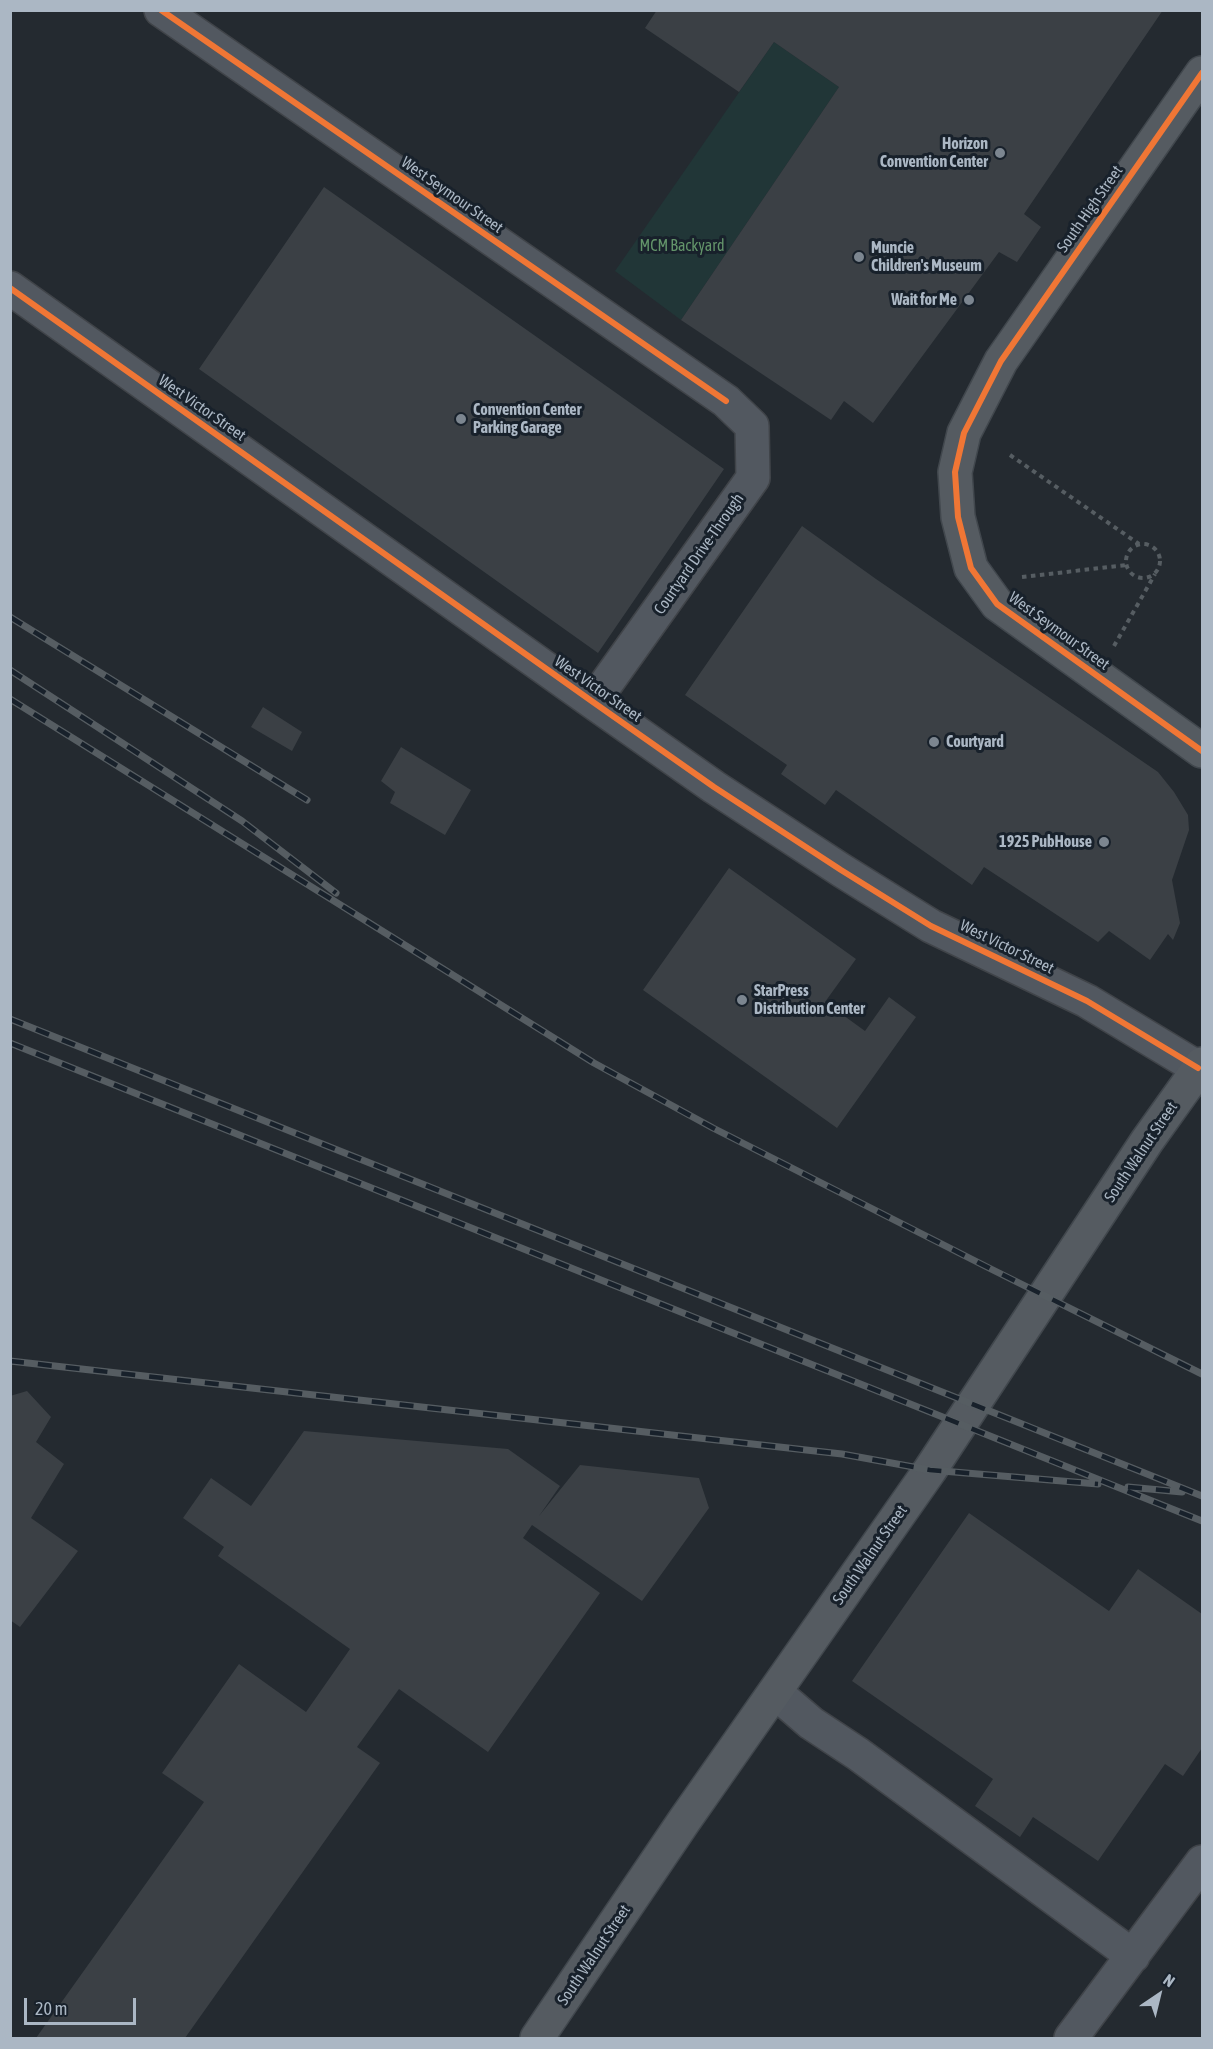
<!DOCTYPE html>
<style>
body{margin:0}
#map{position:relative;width:1213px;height:2049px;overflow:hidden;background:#242a30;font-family:"Asap Condensed",sans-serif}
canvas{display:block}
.frame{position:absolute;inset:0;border:12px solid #abb7c4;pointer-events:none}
.north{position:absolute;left:1129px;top:1965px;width:60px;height:60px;-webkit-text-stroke:4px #18212b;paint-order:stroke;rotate:35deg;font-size:16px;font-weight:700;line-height:24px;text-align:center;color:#abb7c4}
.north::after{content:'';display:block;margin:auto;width:21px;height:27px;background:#abb7c4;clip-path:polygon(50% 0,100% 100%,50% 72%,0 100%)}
.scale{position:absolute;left:24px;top:1998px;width:112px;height:27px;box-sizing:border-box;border:3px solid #abb7c4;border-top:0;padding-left:8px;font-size:18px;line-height:21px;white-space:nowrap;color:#abb7c4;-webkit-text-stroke:4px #18212b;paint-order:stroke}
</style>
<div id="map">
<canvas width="1213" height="2049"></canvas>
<div class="frame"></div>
<div class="north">N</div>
<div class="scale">20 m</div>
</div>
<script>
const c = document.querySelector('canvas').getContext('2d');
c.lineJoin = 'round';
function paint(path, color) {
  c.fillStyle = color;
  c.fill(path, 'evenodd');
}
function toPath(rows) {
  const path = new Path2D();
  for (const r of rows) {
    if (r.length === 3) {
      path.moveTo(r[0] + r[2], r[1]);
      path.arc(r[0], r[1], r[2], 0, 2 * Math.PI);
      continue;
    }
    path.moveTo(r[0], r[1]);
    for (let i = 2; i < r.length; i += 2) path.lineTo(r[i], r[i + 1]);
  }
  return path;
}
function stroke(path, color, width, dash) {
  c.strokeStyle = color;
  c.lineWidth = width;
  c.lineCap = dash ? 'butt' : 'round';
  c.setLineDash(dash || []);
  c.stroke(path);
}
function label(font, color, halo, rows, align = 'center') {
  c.font = font + ' "Asap Condensed",sans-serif';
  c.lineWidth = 6;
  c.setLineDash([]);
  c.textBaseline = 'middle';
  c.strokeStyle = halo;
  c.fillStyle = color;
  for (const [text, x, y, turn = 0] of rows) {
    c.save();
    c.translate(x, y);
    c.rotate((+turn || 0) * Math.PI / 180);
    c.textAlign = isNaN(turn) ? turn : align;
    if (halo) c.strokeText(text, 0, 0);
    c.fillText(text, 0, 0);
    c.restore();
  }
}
paint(toPath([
 [774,42,839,87,681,320,615,271]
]), '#213637');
paint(toPath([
 [657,10,1163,10,1024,214,1041,227,1017,262,999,252,873,423,844,401,831,420,681,320,839,87,774,42,739,92,645,28],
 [324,187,724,469,598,653,199,369],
 [802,526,876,579,1158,772,1174,792,1188,815,1189,830,1172,880,1180,923,1173,940,1168,934,1150,960,1109,931,1098,942,984,867,972,885,836,790,825,805,781,774,787,765,685,695],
 [263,707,302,732,292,751,251,727],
 [401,747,471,790,445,835,390,803,395,792,381,781],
 [729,868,856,959,825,1002,865,1031,889,997,916,1017,837,1128,643,990],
 [27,1391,51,1417,36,1442,64,1464,31,1518,78,1551,20,1627,10,1620,10,1396],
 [304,1431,508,1449,560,1486,539,1516,580,1465,699,1478,709,1508,642,1601,532,1525,523,1538,600,1593,488,1752,399,1689,357,1747,380,1763,185,2038,36,2038,204,1802,162,1773,239,1664,306,1712,350,1649,218,1556,224,1547,183,1518,211,1478,251,1506],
 [969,1513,1109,1611,1138,1569,1202,1614,1202,1748,1183,1776,1165,1764,1098,1861,1033,1817,1020,1837,975,1806,993,1779,852,1681]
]), '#3b4045');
const minor = toPath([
 [161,10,726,401,752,426,753,478,593,702],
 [10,288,593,702,714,787,841,870,931,926,1087,1001,1198,1068],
 [775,1692,811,1723,858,1754,1133,1956],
 [1071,2038,1202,1862]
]);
const major = toPath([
 [1202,73,1001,361,964,433,955,472,958,517,971,568,997,604,1202,751],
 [537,2038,684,1821,930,1470,1147,1141,1202,1064]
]);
stroke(minor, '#404449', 36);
stroke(major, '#41474d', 36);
stroke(toPath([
 [1010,455,1139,544],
 [1143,561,17],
 [1022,577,1127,565],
 [1114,646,1155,574]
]), '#565d62', 4, [4.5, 4.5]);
stroke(minor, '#525860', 33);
stroke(major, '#555b61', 33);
const rail = toPath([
 [10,617,307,800],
 [10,670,242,821,336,893],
 [10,699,594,1063,713,1128,991,1269,1202,1374],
 [10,1019,1202,1496],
 [10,1043,1202,1521],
 [10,1361,842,1454,930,1470,1098,1484],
 [1128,1487,1182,1492]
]);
stroke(rail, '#565d62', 7);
stroke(rail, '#18212b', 4.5, [14]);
stroke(toPath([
 [161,10,726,401],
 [1202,73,1001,361,964,433,955,472,958,517,971,568,997,604,1202,751],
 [10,288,593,702,714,787,841,870,931,926,1087,1001,1198,1068]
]), '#f07635', 6);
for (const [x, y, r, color] of [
 [1000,153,6,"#7c8690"],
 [859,257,6,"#7c8690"],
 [969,300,6,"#7c8690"],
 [461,419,6,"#7c8690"],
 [934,742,6,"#7c8690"],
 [1104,842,6,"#7c8690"],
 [742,1000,6,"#7c8690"]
]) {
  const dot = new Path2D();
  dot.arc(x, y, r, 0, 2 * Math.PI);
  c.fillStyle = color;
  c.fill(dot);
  stroke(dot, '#18212b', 2);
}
label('bold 16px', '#abb7c4', '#18212b', [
 ["Horizon",988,144,"right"],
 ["Convention Center",988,162,"right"],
 ["Muncie",871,248],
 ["Children's Museum",871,266],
 ["Wait for Me",957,300,"right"],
 ["Convention Center",473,410],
 ["Parking Garage",473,428],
 ["Courtyard",946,742],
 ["1925 PubHouse",1092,842,"right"],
 ["StarPress",754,991],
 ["Distribution Center",754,1009]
], 'left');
label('16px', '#abb7c4', '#18212b', [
 ["West Seymour Street",452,195,35],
 ["South High Street",1090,209,-55],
 ["West Victor Street",202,408,35],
 ["Courtyard Drive-Through",699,554,-55],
 ["West Seymour Street",1059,631,36],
 ["West Victor Street",598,689,35],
 ["West Victor Street",1007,947,26],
 ["South Walnut Street",1141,1152,-56],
 ["South Walnut Street",870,1555,-55],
 ["South Walnut Street",594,1955,-56]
]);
label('16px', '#63946a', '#18212b', [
 ["MCM Backyard",682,246]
]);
</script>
